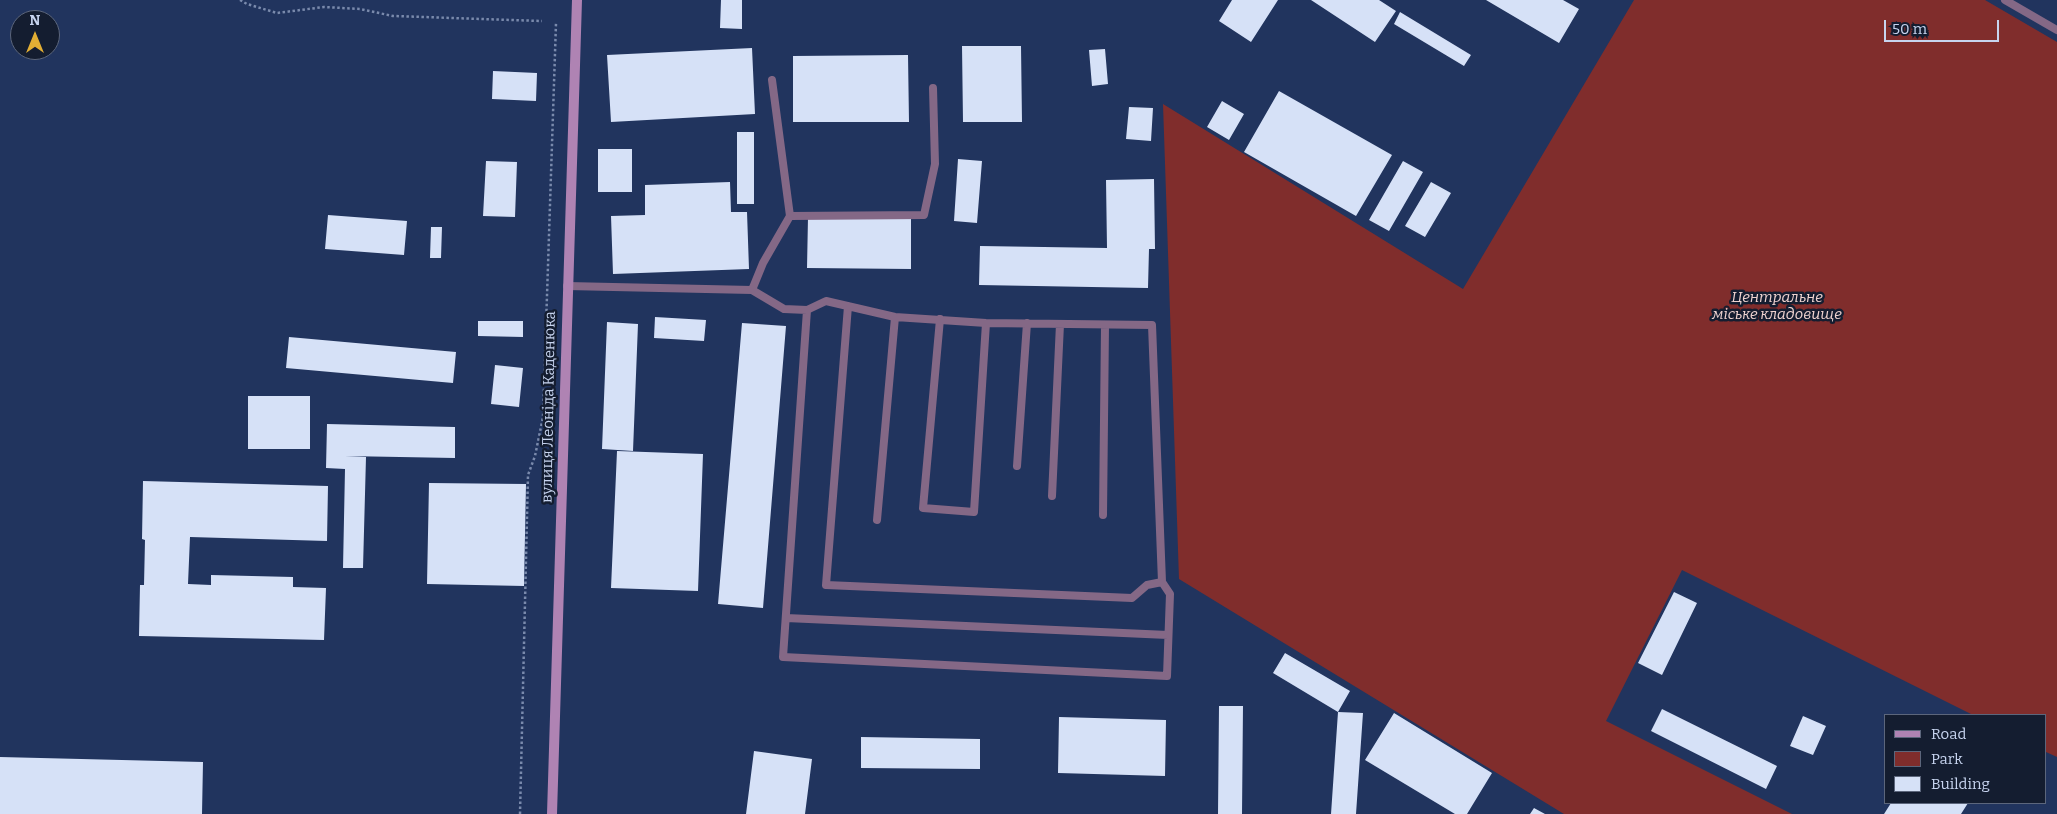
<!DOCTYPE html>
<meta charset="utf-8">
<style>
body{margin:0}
#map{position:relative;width:2057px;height:814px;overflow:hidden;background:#21345e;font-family:Bitter,serif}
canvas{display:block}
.legend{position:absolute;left:1884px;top:714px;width:162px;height:90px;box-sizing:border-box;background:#141d30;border:1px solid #5c667c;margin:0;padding:6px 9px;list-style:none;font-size:15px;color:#c7d4ef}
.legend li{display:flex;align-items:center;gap:10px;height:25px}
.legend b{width:25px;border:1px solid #5c667c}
.north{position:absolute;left:10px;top:10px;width:50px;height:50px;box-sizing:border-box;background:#141d30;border:1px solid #5c667c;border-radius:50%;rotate:0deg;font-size:14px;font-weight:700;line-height:20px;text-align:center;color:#c7d4ef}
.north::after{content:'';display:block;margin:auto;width:18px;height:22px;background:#e2ae34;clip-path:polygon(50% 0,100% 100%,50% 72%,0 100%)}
.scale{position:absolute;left:1884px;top:20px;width:115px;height:22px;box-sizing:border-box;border:2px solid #c7d4ef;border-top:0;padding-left:6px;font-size:15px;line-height:18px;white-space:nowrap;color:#c7d4ef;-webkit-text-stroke:4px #141d30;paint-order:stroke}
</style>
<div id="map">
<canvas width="2057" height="814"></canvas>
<ul class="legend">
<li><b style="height:6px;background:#af83b3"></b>Road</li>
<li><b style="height:14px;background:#802d2c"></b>Park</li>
<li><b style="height:14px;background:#d6e1f7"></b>Building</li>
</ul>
<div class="north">N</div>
<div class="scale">50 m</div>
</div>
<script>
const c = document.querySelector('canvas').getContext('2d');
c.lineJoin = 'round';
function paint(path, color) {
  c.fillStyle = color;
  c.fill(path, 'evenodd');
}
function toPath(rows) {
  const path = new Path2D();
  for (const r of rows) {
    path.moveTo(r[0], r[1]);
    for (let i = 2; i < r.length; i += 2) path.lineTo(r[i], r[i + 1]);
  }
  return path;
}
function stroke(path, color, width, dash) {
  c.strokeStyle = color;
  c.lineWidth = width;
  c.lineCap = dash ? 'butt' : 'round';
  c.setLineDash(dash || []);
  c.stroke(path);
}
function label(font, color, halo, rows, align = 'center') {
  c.font = font + ' Bitter,serif';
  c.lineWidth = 5;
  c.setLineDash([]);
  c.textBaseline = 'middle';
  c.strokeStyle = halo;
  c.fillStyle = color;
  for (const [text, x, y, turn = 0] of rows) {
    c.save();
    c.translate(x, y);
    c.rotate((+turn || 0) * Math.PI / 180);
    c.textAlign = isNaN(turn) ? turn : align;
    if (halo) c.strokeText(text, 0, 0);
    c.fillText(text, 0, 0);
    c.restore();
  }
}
paint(toPath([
 [1634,0,1985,0,2057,42,2057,757,2046,752,2046,715,1973,715,1682,570,1606,721,1792,814,1564,814,1179,579,1163,104,1463,289]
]), '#802d2c');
paint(toPath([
 [721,0,742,0,742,29,720,28],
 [1232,0,1278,0,1251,42,1219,21],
 [1311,0,1379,0,1396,11,1375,42],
 [1486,0,1563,0,1579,9,1559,43],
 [1400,12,1471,55,1464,66,1394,24],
 [962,46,1021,46,1022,122,963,122],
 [752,48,755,114,611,122,607,55],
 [1105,49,1108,84,1092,86,1089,50],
 [908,55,909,122,793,122,793,56],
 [493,71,537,73,536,101,492,99],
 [1279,91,1392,155,1356,216,1244,152],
 [1222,101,1244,114,1229,140,1207,127],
 [1129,107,1153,108,1151,141,1126,139],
 [737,132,754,132,754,204,737,204],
 [598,149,632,149,632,192,598,192],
 [958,159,982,161,977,223,954,221],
 [486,161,517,162,515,217,483,216],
 [1403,161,1423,172,1389,231,1369,220],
 [1154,179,1155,249,1149,249,1148,288,979,285,980,246,1107,248,1106,180],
 [730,182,731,212,747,212,749,269,613,274,611,216,645,215,645,185],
 [1431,182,1451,193,1425,237,1405,226],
 [328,215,407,221,404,255,325,249],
 [808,217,911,218,911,269,807,268],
 [431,227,442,227,441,258,430,258],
 [655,317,706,320,704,341,654,338],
 [478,321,523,321,523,337,478,336],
 [607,322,638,324,633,451,602,449],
 [742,323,786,326,763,608,718,604],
 [289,337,456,352,453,383,286,368],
 [495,365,523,368,519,407,491,404],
 [248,396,310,396,310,449,248,449],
 [327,424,455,427,455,458,345,456,366,457,363,568,343,568,345,469,326,468],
 [617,451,703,454,698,591,611,588],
 [143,481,328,486,327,541,190,537,188,584,211,585,211,575,293,577,293,587,326,588,324,640,139,636,140,585,144,585,145,540,142,539],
 [429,483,526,484,524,586,427,584],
 [1674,592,1697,603,1662,675,1638,663],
 [1285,653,1350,691,1338,712,1273,673],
 [1219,706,1243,706,1242,814,1218,814],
 [1662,709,1777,766,1766,789,1651,731],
 [1338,712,1363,713,1356,814,1331,814],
 [1394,713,1492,773,1467,814,1455,814,1365,760],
 [1803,716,1826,726,1813,755,1790,746],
 [1059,717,1166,720,1165,776,1058,773],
 [861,737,980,739,980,769,861,768],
 [754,751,812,759,805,814,746,814],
 [0,757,203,762,202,814,0,814],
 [1891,803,1968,803,1961,814,1884,814],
 [1534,808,1545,814,1530,814]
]), '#d6e1f7');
stroke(toPath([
 [240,0,247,4,277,13,324,7,360,9,393,16,542,21],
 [520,814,528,475,535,456,543,417,556,23]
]), '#7a8aac', 2.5, [2.5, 2.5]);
stroke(toPath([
 [2005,0,2057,30],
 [790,216,924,215,935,164,933,88],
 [567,286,752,290,784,309,807,310,826,301,895,317,986,323,1152,325,1162,582,1170,594,1167,676,783,657,807,310],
 [752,290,763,263,790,216,772,80],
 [848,306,826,585,1132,598,1147,585,1162,582],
 [940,319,923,508,974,512,986,323],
 [1017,466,1027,323],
 [1052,496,1060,324],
 [1103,515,1105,325],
 [877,520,895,317],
 [786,618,1168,635]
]), '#846886', 8);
stroke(toPath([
 [552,814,577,0]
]), '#af83b3', 10);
label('italic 15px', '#efd3d0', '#141d30', [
 ["Центральне",1777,298],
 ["міське кладовище",1777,315]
]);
label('15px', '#c7d4ef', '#141d30', [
 ["вулиця Леоніда Каденюка",549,407,-89]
]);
</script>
